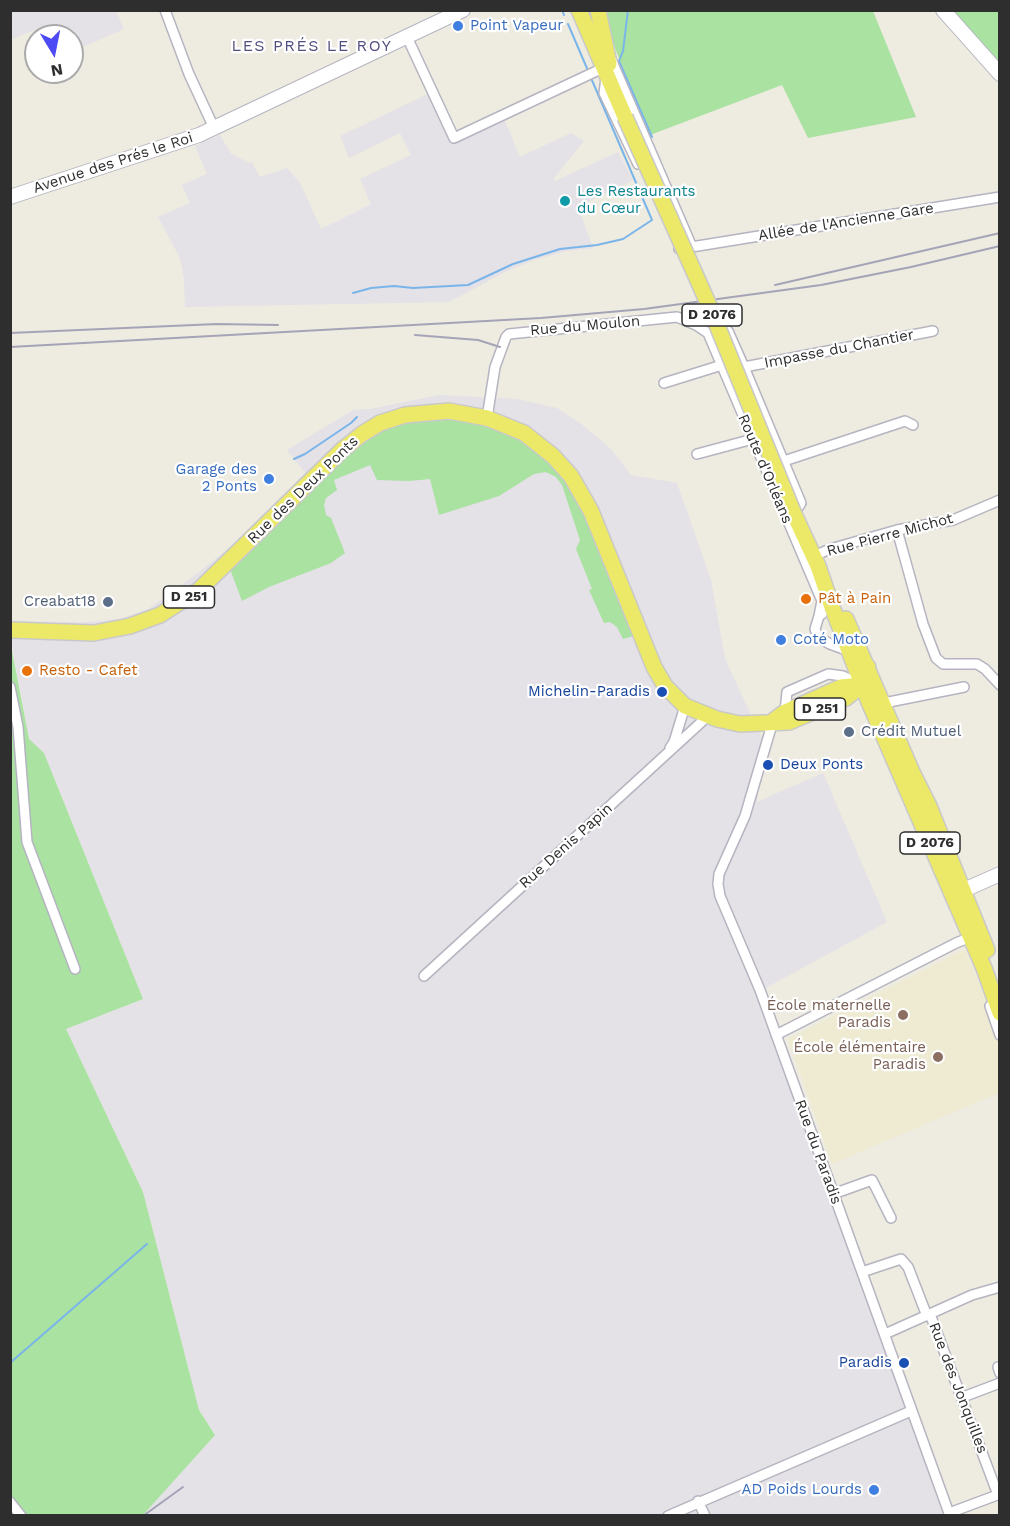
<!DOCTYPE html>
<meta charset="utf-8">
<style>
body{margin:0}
#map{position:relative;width:1010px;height:1526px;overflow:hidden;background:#eeebe1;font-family:"Work Sans",sans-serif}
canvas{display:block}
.frame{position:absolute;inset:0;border:12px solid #2e2e2e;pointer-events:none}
.north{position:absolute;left:24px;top:24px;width:60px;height:60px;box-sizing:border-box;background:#fff;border:2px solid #ababab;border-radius:50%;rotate:170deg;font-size:16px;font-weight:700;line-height:24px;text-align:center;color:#2e2e2e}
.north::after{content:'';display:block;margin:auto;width:21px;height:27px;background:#4e4af3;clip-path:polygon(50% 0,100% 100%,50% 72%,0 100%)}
</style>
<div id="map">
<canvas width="1010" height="1526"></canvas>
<div class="frame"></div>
<div class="north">N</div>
</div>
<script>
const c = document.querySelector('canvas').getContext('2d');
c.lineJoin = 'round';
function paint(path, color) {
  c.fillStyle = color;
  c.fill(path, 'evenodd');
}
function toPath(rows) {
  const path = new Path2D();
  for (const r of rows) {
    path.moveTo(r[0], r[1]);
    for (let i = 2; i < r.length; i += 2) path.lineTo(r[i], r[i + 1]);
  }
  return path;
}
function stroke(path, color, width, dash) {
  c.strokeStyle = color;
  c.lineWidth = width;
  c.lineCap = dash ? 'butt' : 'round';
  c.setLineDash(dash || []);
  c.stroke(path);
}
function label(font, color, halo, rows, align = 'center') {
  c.font = font + ' "Work Sans",sans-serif';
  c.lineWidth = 4.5;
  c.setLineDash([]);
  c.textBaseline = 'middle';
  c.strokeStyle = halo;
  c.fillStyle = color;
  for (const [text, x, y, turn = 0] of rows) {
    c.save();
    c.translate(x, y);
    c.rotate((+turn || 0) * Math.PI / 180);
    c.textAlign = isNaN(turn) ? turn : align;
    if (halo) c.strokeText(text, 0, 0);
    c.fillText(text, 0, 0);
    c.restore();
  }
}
paint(toPath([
 [11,10,116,11,124,29,72,52,72,36,46,36,41,27,11,40],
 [432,92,453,136,502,114,520,157,571,133,584,141,554,178,555,181,618,152,633,180,578,207,593,248,567,251,534,260,507,271,449,302,185,307,184,279,180,258,158,217,190,203,182,185,207,174,195,146,220,135,231,154,250,163,252,162,260,177,287,168,300,183,321,229,371,204,360,179,411,155,400,133,349,158,340,136],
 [439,395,517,399,557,408,580,423,611,449,631,475,677,483,711,580,725,659,763,741,757,802,823,773,887,922,760,991,950,1515,139,1515,148,1509,215,1434,199,1410,143,1192,66,1029,143,999,44,753,29,739,11,640,10,621,87,622,120,619,148,609,198,573,230,547,305,473,287,450,353,410,370,409]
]), '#e4e1e7');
paint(toPath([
 [965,949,999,1031,999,1093,832,1164,788,1039]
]), '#eeebd2');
paint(toPath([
 [600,11,873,11,916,117,808,138,782,85,650,135],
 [943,11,999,11,999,74],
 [459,418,512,433,544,455,564,478,583,511,634,636,623,639,617,627,610,622,604,623,589,590,592,589,576,549,580,540,562,485,556,477,546,472,534,474,499,496,439,515,430,479,409,481,377,480,370,465,334,480,337,490,326,498,324,505,326,515,331,518,345,553,331,563,269,587,242,601,230,569,346,455,382,429,408,420],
 [10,640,29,739,44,753,143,999,66,1029,143,1192,199,1410,215,1435,143,1515,11,1515]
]), '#a9e2a1');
stroke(toPath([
 [562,10,564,15],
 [628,10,623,51,619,61,652,137],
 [568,24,589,73],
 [353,293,371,288,394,286,413,288,468,285,513,264,560,249,597,245,623,239,652,220,591,78],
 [294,459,305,454,351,423,357,417],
 [10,1363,147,1244]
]), '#7ab5ea', 2);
const street = toPath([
 [165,10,189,74,214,128],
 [407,37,454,138,603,68],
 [611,59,692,247],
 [606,78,604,93,638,164],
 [679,249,1000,197],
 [717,332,728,331,744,367,801,503,794,514],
 [708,333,822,601,819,616],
 [744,367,933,331],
 [664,383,722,365],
 [487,418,495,367,506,337,509,334,677,317,696,325,708,333],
 [697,454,753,439],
 [784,461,905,421,913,425],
 [897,530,923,624,936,658,943,664,977,664,985,669,1000,685],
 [814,556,830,549,897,530,953,520,1000,500],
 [822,614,819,616,815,629,818,637,830,644,849,651],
 [10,687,18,727,27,842,75,969],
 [884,703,964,687],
 [785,712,787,692,828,674,843,676,860,684],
 [773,721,745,816,719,874,718,884,720,896,760,990,950,1516],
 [670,748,674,742,685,706],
 [424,976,708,716],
 [990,1006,1000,1035],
 [776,1035,956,943,971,937],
 [833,1194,872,1180,891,1218],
 [862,1272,901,1259,908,1267,927,1316],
 [930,1314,998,1495],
 [885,1334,972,1295,1000,1287],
 [1000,1367,998,1367,1000,1373],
 [963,1397,1000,1383],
 [698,1501,705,1516],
 [10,1502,21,1516],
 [949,1513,1000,1494],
 [668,1516,911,1411]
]);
const secondary = toPath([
 [943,10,1000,74],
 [10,197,199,135,463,10],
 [964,890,1000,874]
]);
const primary = toPath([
 [579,10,625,117],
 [598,10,609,64],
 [794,514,818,566,832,607,869,702,984,968,1000,1013],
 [846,619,912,772,929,806,987,950],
 [10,630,94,633,130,626,160,615,199,590,342,450,362,434,380,423,405,415,449,411,487,418,524,433,553,456,571,476,591,511,654,667,665,686,685,706,717,719,740,724,789,722,846,698,862,685,866,678,868,667],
 [773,721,785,712,841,687,862,685]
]);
stroke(street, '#b5b4c0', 12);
stroke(secondary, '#b5b4c0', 16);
stroke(primary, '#c9c9c9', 18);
stroke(street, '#fff', 9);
stroke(secondary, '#fff', 14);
stroke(primary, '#ece969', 15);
stroke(toPath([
 [775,285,1000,233],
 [10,333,217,324,278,325],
 [415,335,478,340,500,347],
 [10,347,541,318,644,309,821,285,911,267,1000,246],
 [143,1516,183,1487]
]), '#a5a4b7', 2);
const primaryBridge = toPath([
 [625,117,708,303,794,514]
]);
stroke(primaryBridge, '#c9c9c9', 18, []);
stroke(primaryBridge, '#ece969', 15);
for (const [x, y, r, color] of [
 [458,26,6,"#3f7fe0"],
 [565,201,6,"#0f9aa8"],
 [269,479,6,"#3f7fe0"],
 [806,599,6,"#e8710a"],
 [108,602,6,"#5c6f8a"],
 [781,640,6,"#3f7fe0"],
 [27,671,6,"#e8710a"],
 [662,692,6,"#1a4fb4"],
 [849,732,6,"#5c6f8a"],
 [768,765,6,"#1a4fb4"],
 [903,1015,6,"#8d6e63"],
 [938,1057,6,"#8d6e63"],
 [904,1363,6,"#1a4fb4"],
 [874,1490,6,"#3f7fe0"]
]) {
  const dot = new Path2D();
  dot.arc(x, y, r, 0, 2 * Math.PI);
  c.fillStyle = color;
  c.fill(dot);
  stroke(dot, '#fff', 2);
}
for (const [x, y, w] of [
 [712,315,60],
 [189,597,51],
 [820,709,51],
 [930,843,60]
]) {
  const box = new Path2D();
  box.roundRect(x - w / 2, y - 11, w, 22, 4.5);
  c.fillStyle = '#fff';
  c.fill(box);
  stroke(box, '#2e2e2e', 1.5);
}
label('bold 14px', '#2e2e2e', null, [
 ["D 2076",712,315],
 ["D 251",189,597],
 ["D 251",820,709],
 ["D 2076",930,843]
]);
label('15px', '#366cbe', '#fff', [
 ["Point Vapeur",470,26],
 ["Garage des",257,470,"right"],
 ["2 Ponts",257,487,"right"],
 ["Coté Moto",793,640],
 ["AD Poids Lourds",862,1490,"right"]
], 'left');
label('15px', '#2e2e2e', '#fff', [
 ["Avenue des Prés le Roi",113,163,-18],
 ["Allée de l'Ancienne Gare",846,222,-9],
 ["Rue du Moulon",585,326,-5],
 ["Impasse du Chantier",839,349,-11],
 ["Route d'Orléans",765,469,67],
 ["Rue des Deux Ponts",303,490,-44],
 ["Rue Pierre Michot",890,535,-15],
 ["Rue Denis Papin",566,846,-42],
 ["Rue du Paradis",818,1152,70],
 ["Rue des Jonquilles",958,1388,69]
]);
label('15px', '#0d838f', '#fff', [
 ["Les Restaurants",577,192],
 ["du Cœur",577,209]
], 'left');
label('15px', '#c56008', '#fff', [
 ["Pât à Pain",818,599],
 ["Resto - Cafet",39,671]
], 'left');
label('15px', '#4e5e75', '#fff', [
 ["Creabat18",96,602],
 ["Crédit Mutuel",861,732,"left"]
], 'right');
label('15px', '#164399', '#fff', [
 ["Michelin-Paradis",650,692],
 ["Deux Ponts",780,765,"left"],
 ["Paradis",892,1363]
], 'right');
label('15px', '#785e54', '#fff', [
 ["École maternelle",891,1006],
 ["Paradis",891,1023],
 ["École élémentaire",926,1048],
 ["Paradis",926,1065]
], 'right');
c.letterSpacing = '1.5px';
label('16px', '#514f7d', '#fff', [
 ["LES PRÉS LE ROY",312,46]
]);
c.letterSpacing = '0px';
</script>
